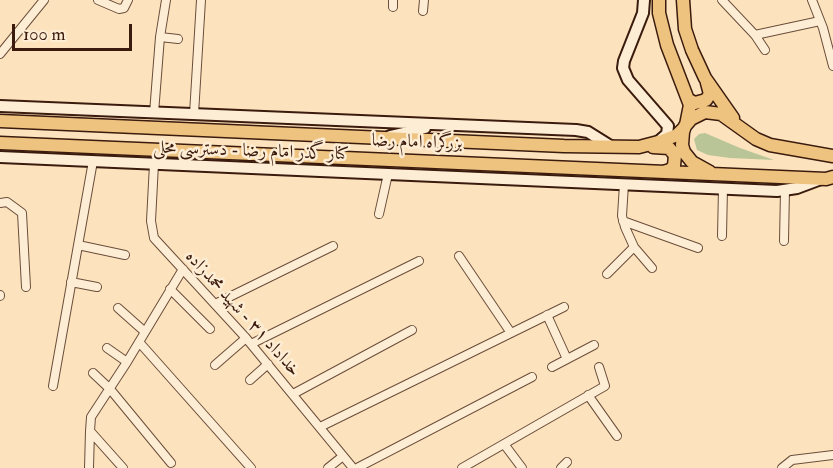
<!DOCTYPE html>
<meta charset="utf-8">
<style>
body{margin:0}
#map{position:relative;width:833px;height:468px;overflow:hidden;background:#fce3be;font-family:"IM FELL Double Pica",serif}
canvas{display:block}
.scale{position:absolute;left:12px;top:24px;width:120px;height:27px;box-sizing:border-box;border:3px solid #3b1b0d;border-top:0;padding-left:8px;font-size:18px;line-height:21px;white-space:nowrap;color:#3b1b0d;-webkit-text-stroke:4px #fdedd5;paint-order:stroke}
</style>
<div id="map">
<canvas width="833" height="468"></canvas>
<div class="scale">100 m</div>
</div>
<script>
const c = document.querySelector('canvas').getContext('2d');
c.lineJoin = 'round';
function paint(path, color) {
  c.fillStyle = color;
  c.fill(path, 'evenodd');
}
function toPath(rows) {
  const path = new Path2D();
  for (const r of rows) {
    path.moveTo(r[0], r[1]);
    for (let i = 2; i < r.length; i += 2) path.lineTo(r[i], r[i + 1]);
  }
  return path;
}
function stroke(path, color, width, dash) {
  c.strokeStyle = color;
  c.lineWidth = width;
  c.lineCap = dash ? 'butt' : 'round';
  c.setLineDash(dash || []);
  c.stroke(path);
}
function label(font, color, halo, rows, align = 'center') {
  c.font = font + ' "IM FELL Double Pica",Amiri,serif';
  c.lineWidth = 5;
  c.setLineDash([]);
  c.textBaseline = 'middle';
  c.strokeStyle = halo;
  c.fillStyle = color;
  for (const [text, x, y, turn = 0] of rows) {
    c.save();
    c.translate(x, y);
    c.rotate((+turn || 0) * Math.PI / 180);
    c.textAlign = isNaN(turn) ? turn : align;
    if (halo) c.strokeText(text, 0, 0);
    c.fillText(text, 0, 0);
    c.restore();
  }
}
paint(toPath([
 [705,133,740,148,774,160,730,158,708,155,697,150,694,139,699,134]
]), '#b9c596');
const minor = toPath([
 [98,0,119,9,124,8,128,0],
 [722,0,755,35,765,50],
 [812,0,823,28,833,66],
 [393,7,393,0],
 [423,11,424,0],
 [755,35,820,21],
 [160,37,178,39],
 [0,54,44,0],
 [154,113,160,37,166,0],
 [194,114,201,0],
 [154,164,151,221,154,238,246,338,353,468],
 [624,184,622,216,625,227,634,247,652,268],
 [0,203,7,202,22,213,26,287],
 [379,214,388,174],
 [623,221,698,248],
 [722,236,723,188],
 [784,241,785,190],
 [78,245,125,255],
 [459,256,511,333],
 [607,274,634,247],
 [71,282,97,287],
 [170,289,210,329],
 [0,295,0,296],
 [217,303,333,246],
 [118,308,145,332],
 [547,315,567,359],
 [139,342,251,468],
 [251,344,419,261],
 [107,348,127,362],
 [215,365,246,338],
 [552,367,594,345],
 [93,373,110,389,171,463],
 [250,380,268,364],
 [53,386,93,161],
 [293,394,412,330],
 [588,395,617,436],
 [320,427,564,307],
 [504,444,522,468],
 [89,468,90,431],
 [123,468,90,431,91,417,127,362,183,269],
 [328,468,343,456],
 [357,468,532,377],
 [462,468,605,386,599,367],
 [561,468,567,462],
 [782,468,792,460,833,455]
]);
const secondary = toPath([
 [644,0,643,13,624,61,623,68,628,80,668,126,667,134,659,141],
 [0,106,576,130,588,132,612,147],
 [390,136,425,128],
 [0,157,777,191,797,188,821,179]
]);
const trunk = toPath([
 [659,0,659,13,667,45,690,105,686,125],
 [683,0,685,29,692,50,705,78,733,118],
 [689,100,695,103,706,100,710,94,707,83],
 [0,121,564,146,639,147,662,141,677,135,684,128],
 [0,143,826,179,833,177],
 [653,147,669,148,675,155,674,166,670,170,663,172],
 [710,172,692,162,684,152,682,145,683,132,685,126,691,119,705,112,721,114,756,139,770,145,833,156]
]);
stroke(minor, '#6b4d39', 10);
stroke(secondary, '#3b1b0d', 14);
stroke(trunk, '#3b1b0d', 15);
stroke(minor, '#fdedd5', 8);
stroke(secondary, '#fdedd5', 10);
stroke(trunk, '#eec27f', 12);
label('18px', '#3b1b0d', '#fdedd5', [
 ["بزرگراه امام رضا",417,143,2],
 ["کنار گذر امام رضا - دسترسی محلی",251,152,2],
 ["خداداد ۳۱ - شهید محمدزاده",242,314,48]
]);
</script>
